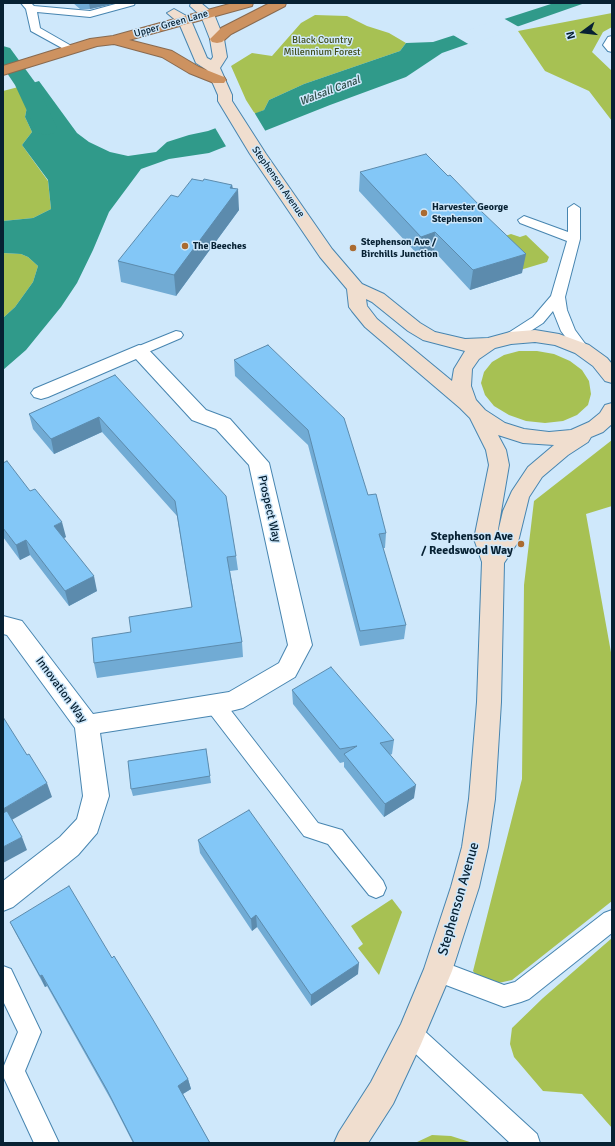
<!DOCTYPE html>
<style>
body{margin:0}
#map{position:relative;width:615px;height:1146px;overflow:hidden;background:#cfe8fb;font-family:Signika,sans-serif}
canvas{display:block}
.frame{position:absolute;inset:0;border:4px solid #072133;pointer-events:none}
.north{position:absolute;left:563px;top:12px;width:40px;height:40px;-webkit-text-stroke:3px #cfe8fb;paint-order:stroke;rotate:255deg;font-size:11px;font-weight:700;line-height:16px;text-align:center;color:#072133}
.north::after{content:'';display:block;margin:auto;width:14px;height:18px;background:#072133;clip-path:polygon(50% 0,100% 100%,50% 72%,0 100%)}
</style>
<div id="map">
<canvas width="615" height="1146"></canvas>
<div class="frame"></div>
<div class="north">N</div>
</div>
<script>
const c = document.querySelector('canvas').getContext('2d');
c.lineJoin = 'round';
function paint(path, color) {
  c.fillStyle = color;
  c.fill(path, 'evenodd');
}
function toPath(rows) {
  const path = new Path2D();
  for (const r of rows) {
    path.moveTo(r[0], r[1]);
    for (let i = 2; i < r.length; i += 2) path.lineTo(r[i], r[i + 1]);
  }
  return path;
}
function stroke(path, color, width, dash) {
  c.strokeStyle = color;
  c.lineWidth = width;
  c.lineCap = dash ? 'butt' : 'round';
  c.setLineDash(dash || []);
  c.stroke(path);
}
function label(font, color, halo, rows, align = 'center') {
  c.font = font + ' Signika,sans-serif';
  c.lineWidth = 3;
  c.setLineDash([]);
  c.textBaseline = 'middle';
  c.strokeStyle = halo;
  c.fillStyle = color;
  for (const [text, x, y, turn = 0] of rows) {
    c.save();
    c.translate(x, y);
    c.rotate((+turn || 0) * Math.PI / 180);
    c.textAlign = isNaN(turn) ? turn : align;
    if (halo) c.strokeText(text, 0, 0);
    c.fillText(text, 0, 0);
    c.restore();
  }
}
paint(toPath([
 [612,13,612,27,603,32,592,52,612,71,612,121,589,91,545,71,518,31],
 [315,15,347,16,367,26,389,33,406,43,400,51,304,84,269,100,264,110,255,114,246,100,231,66,252,53,272,56,301,23],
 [26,85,28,102,25,117,32,132,22,145,48,181,51,209,33,218,3,221,3,91],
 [511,234,520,237,526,235,549,257,547,262,520,270,490,241],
 [3,253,21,254,28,257,38,266,33,282,15,307,3,318],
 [519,351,537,351,554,354,570,361,582,370,589,381,591,394,588,405,577,415,563,421,545,423,526,421,509,415,494,406,485,395,481,383,484,372,492,362,504,355],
 [612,440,612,506,586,514,612,658,612,901,512,980,494,984,479,979,473,971,522,779,524,585,534,501],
 [392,899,402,912,379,975,358,948,363,944,351,926],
 [612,938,612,1128,582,1094,543,1091,514,1057,510,1044,512,1028,543,998],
 [432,1135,451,1136,473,1143,415,1143]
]), '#a7c153');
paint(toPath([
 [554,3,585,3,442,53,406,77,330,105,209,153,169,159,141,169,109,212,93,250,77,283,61,307,26,350,3,370,3,318,15,307,33,282,38,266,28,257,21,254,3,253,3,221,33,218,51,209,48,180,22,145,32,132,25,117,28,102,26,85,39,81,77,133,89,142,110,152,128,156,156,152,167,142,189,135,208,131,264,110,269,100,304,84,400,51,406,43,433,42]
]), '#309a8a');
paint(toPath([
 [503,18,519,27,470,45,453,35],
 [254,112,266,132,227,148,214,126]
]), '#cfe8fb');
paint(toPath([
 [3,46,10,48,37,85,57,128,54,133,46,135,38,133,35,128,15,85,3,67,3,46]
]), '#309a8a');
const lane = toPath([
 [21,3,31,3,34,6,90,11,119,3,135,3,134,5,90,17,37,12,40,28,75,48,76,50,71,53,31,31,26,9,21,3],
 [612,36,612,52,608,51,603,45,608,37,612,36],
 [574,204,580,208,580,239,565,297,567,310,575,330,589,349,587,352,582,354,577,352,561,331,553,311,543,323,515,341,505,341,503,338,505,335,533,317,551,296,567,241,520,223,518,220,524,216,568,232,568,208,574,204],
 [176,331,181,332,183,335,181,338,139,356,134,354,132,351,134,348,176,331],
 [215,697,222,699,318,823,342,830,383,881,386,888,383,895,376,898,369,895,328,844,304,836,208,711,206,705,208,699,215,697],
 [612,910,612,933,529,999,521,1002,504,1007,430,979,427,971,430,963,438,960,504,985,515,982,604,913,612,910],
 [3,966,11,969,41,1032,25,1071,59,1143,34,1143,3,1076,3,1068,18,1032,3,1001,3,966],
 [411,1023,419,1026,537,1134,540,1143,510,1143,403,1042,400,1034,403,1026,411,1023]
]);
const street = toPath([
 [139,345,146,347,206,410,230,419,269,463,312,645,295,677,243,708,215,715,100,733,109,796,97,833,78,855,13,907,3,911,3,881,60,837,77,819,83,796,75,728,7,635,3,634,3,616,22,621,93,714,229,692,279,663,288,645,249,465,216,429,192,420,136,359,48,397,41,399,34,397,31,393,34,389,139,345]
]);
const secondary = toPath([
 [191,3,201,3,214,14,224,39,227,57,220,68,232,95,232,101,266,154,332,249,362,284,384,294,420,323,435,332,465,339,488,338,510,332,535,330,559,334,589,345,607,358,612,364,612,383,605,381,593,366,575,353,555,345,535,342,511,344,495,348,479,359,472,369,471,386,476,400,485,410,505,423,524,429,549,432,571,430,589,422,600,413,605,405,612,403,612,424,603,432,591,437,588,442,568,455,542,477,529,497,518,542,504,563,501,702,495,799,488,847,479,887,452,971,421,1044,393,1104,368,1143,334,1143,339,1132,371,1082,401,1024,424,969,451,887,462,847,469,799,477,702,482,562,474,539,489,465,486,450,470,418,460,408,365,327,352,311,349,307,347,289,320,257,250,154,218,101,218,95,207,70,196,63,179,23,167,13,174,9,190,18,207,58,211,60,213,57,210,39,201,16,190,6,191,3],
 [366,299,372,302,408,331,423,340,465,351,454,369,452,381,377,319,367,306,366,299],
 [498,435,523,443,554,445,528,467,512,491,503,511,496,541,509,465,506,450,498,435]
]);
const highway = toPath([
 [233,3,253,3,252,6,129,40,172,51,199,67,224,77,226,80,224,83,214,83,189,73,162,57,114,44,97,46,3,75,3,66,90,39,113,36,233,3],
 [270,3,286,3,285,6,231,34,222,42,217,43,212,42,210,39,221,28,270,3]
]);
stroke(lane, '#4785b0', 2);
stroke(street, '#4785b0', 2);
stroke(secondary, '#4785b0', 2);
stroke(highway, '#886a50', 2);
paint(lane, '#fff');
paint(street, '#fff');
paint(secondary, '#f0decf');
paint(highway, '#cd9260');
paint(toPath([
 [73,3,117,3,90,9,80,9],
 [360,172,482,212,522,273,470,290,434,251,419,256,359,191],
 [203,181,232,185,233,188,239,210,176,296,121,282,118,261,178,197],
 [268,345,368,495,386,533,385,548,383,548,406,625,404,639,360,646,308,445,235,376,234,360],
 [115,375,236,556,238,570,230,571,242,642,243,657,97,678,94,663,131,632,192,608,177,516,102,432,54,454,33,429,29,414],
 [3,463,66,537,64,538,97,591,69,606,30,555,20,560,3,537],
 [292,690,394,740,392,754,390,755,414,798,384,817,344,767,344,762,340,763,293,704],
 [206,749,211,783,133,796,131,789],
 [198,840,358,974,311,1006,257,927,252,931,200,853],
 [10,922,112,958,188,1079,191,1089,183,1094,210,1143,133,1143,111,1100,47,986,45,987,16,934]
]), '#71abd4');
paint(toPath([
 [89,3,117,3,90,9],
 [232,185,233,196,238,189,239,210,176,296,174,275],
 [435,232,434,251,419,256,421,237],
 [526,254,522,273,470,290,473,270],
 [99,417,102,432,54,454,51,439],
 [62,522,66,537,58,541,54,526],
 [26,540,30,555,20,560,16,545],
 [94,576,97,591,69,606,65,591],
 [47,783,52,797,3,825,3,809],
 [416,785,414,798,384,817,385,804],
 [22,837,27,850,3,863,3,847],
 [256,915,257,927,252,931,251,919],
 [359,963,358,974,311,1006,311,995],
 [42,975,47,986,45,987,40,976],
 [188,1079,191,1089,181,1095,178,1086]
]), '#5c8bad');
const building = toPath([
 [426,154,448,176,450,175,483,209,480,210,526,254,473,270,435,232,421,237,360,172,426,154],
 [192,179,203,181,204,179,232,185,230,188,238,189,174,275,118,261,171,195,178,197,192,179],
 [268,345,344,418,368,495,376,494,386,533,379,534,406,625,360,631,308,430,234,360,268,345],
 [115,375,226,496,236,556,227,557,242,642,94,663,92,638,131,632,129,617,192,607,175,501,99,417,51,439,29,414,115,375],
 [7,461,30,491,35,489,62,522,54,526,94,576,65,591,26,540,16,545,3,528,3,463,7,461],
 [331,667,394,740,380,743,416,785,385,804,344,754,357,746,340,749,292,690,331,667],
 [3,717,27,755,29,754,47,783,3,809,3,717],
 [206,749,210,776,131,789,128,761,206,749],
 [249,810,359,963,311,995,256,915,251,919,198,840,249,810],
 [7,811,22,837,3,847,3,813,7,811],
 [69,886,112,958,114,956,152,1018,188,1079,178,1086,210,1143,134,1143,107,1090,42,975,40,976,10,922,69,886]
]);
paint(building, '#83c7f7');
stroke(building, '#5c8bad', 1);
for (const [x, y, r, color] of [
 [424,213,4,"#aa6b31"],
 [185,246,4,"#aa6b31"],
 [353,248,4,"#aa6b31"],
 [521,544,4,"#aa6b31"]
]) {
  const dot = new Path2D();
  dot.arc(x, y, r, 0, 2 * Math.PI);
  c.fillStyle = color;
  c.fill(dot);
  stroke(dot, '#cfe8fb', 1.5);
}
label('10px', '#072133', '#cfe8fb', [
 ["Upper Green Lane",171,24,-16],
 ["Stephenson Avenue",278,182,55]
]);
label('10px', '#424e1a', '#cfe8fb', [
 ["Black Country",322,40],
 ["Millennium Forest",322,52]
]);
label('bold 10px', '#072133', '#cfe8fb', [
 ["Harvester George",432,207],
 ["Stephenson",432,219],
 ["Stephenson Ave /",361,242],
 ["Birchills Junction",361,254],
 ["The Beeches",193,246]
], 'left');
label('italic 11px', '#2e4d47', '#cfe8fb', [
 ["Walsall Canal",330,91,-21]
]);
label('12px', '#072133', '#cfe8fb', [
 ["Prospect Way",269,509,77],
 ["Innovation Way",61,690,54]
]);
label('bold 12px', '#072133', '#cfe8fb', [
 ["Stephenson Ave",513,537],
 ["/ Reedswood Way",513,551]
], 'right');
label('14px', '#072133', '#cfe8fb', [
 ["Stephenson Avenue",459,899,-74]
]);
</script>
